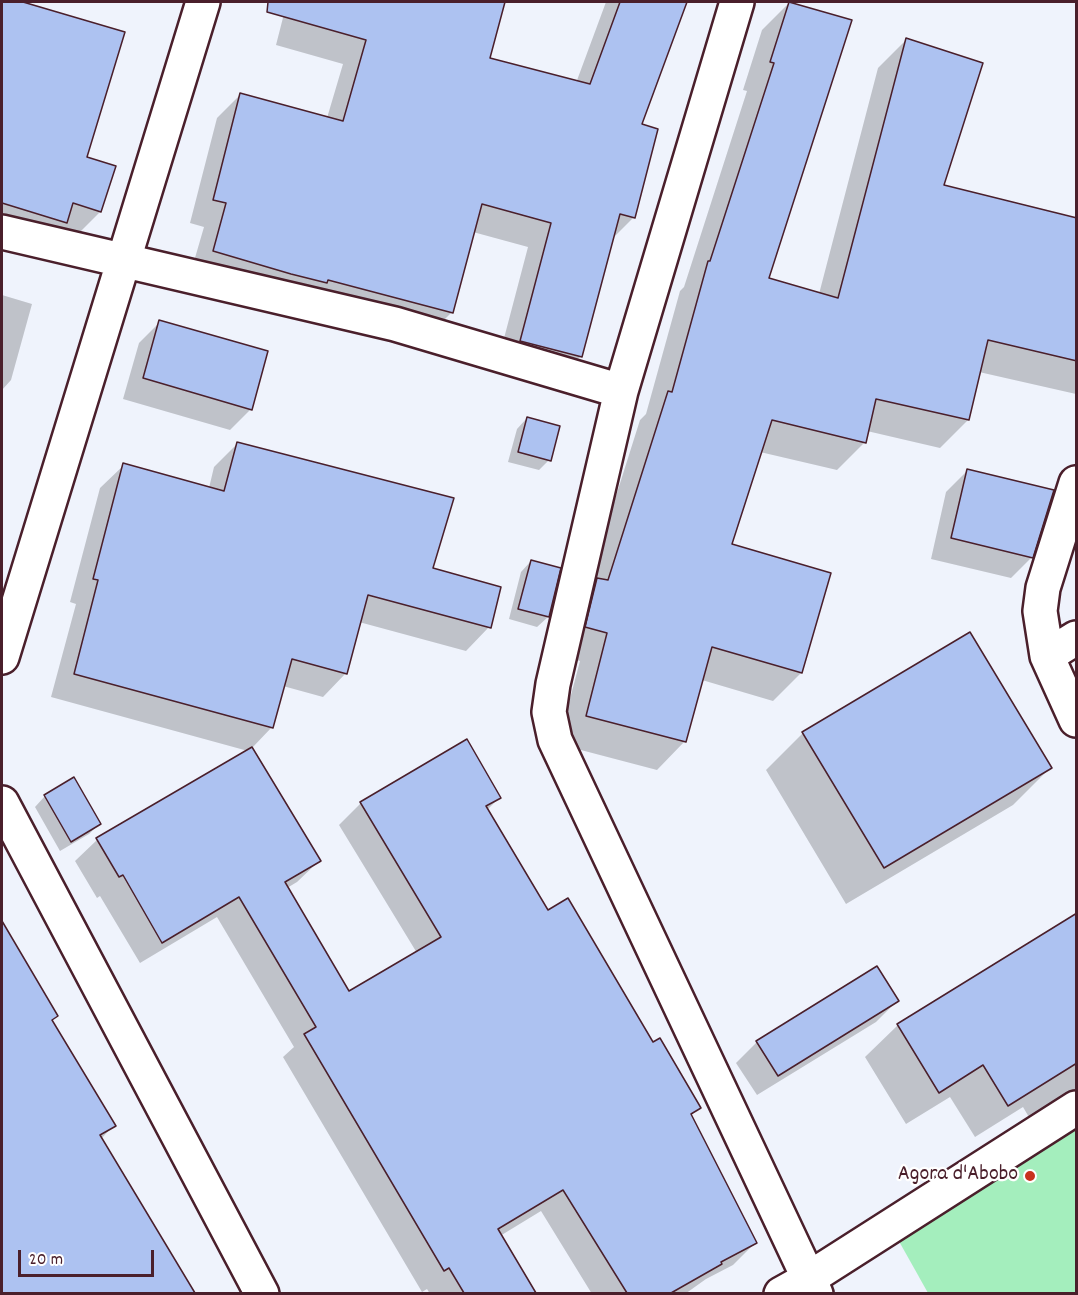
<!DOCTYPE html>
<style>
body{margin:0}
#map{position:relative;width:1078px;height:1295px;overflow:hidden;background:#eff3fc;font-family:Dekko,sans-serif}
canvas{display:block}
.frame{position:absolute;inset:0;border:3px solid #4a1f2b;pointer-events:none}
.scale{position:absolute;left:18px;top:1250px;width:136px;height:27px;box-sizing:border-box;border:3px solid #4a1f2b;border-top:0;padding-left:8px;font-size:18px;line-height:21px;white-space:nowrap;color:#4a1f2b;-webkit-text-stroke:4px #fff;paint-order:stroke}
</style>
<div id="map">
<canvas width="1078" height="1295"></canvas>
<div class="frame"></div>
<div class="scale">20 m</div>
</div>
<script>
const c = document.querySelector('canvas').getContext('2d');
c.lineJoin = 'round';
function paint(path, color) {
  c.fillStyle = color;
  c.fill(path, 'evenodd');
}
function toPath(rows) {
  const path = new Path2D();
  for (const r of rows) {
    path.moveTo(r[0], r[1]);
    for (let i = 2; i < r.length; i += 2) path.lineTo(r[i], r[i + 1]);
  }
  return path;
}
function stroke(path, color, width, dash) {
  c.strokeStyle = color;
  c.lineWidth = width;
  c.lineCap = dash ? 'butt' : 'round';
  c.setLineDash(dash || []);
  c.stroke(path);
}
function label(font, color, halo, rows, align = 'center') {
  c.font = font + ' Dekko,sans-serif';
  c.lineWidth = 4.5;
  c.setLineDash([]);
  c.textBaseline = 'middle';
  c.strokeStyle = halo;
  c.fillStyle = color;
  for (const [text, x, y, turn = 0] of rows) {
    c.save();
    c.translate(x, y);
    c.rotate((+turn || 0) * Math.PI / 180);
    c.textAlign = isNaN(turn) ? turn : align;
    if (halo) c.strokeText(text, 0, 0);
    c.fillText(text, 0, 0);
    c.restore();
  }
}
paint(toPath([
 [1076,1126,1076,1293,928,1293,891,1227]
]), '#a4eebd');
paint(toPath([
 [2,2,20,2,123,33,85,158,100,212,68,244,2,245],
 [287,2,503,2,488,59,576,83,606,2,686,2,640,126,634,217,612,239,581,356,557,380,497,365,528,247,473,232,452,312,428,336,190,275,204,227,190,223,217,118,240,95,327,118,343,64,276,45],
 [790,2,850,21,767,279,819,294,878,68,907,39,942,186,1076,219,1076,394,979,372,968,420,940,448,867,431,865,442,837,470,760,452,730,545,801,673,773,701,702,680,685,741,657,770,558,744,580,661,558,655,586,591,640,420,646,414,680,291,684,287,747,91,743,90,762,30],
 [2,295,32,304,11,380,2,390],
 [160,322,251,409,230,430,123,399,139,343],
 [527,418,549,460,539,470,508,462,517,429],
 [238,443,431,570,489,627,466,651,359,622,346,673,323,697,283,686,272,727,252,748,319,861,297,882,287,888,348,993,417,953,339,825,361,803,499,798,487,810,547,913,653,1044,699,1107,690,1116,755,1243,733,1265,706,1279,685,1294,592,1294,541,1211,500,1236,534,1294,430,1294,427,1289,422,1292,283,1057,294,1047,217,917,140,963,100,896,97,898,75,861,97,840,248,751,51,697,76,604,70,602,100,488,124,465,209,488,214,467],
 [967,471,1032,557,1011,578,931,559,946,492],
 [531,561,559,569,548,617,537,627,509,619,521,572],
 [803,733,1050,768,1013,805,846,904,766,770],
 [45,796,99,824,89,834,60,851,35,807],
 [1076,915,1076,1126,1033,1124,1023,1107,975,1137,950,1097,906,1124,865,1057,898,1025],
 [6,931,51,1021,114,1125,101,1139,196,1294,2,1294,2,934],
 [897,1001,876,1022,757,1095,736,1063,757,1042]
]), '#0003');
const building = toPath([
 [2,2,23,2,125,32,87,157,116,166,101,212,73,203,67,223,2,203,2,2],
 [268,2,505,2,490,58,590,84,620,2,687,2,642,124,658,129,635,218,620,214,582,357,520,341,551,223,482,204,453,313,328,280,327,283,291,274,213,251,226,203,213,200,240,93,343,121,366,40,267,12,268,2],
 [789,2,852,20,769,278,838,298,906,38,983,63,944,185,1077,218,1077,361,988,340,969,420,876,399,866,443,772,420,732,544,831,573,802,673,712,647,686,742,586,716,607,633,585,627,597,578,608,580,668,391,672,392,708,261,710,261,774,63,770,62,789,2],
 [159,320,268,351,252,410,143,378,159,320],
 [527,417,560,426,551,461,518,452,527,417],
 [237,442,454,498,433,568,501,587,491,628,368,595,347,674,292,659,273,728,74,674,98,580,93,579,123,463,224,491,237,442],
 [967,469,1054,490,1033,558,951,538,967,469],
 [531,560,561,568,549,617,518,609,531,560],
 [970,632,1052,768,884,868,802,732,970,632],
 [467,739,501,798,486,806,548,910,568,898,653,1042,660,1038,701,1108,691,1114,757,1243,721,1262,722,1264,671,1293,627,1293,563,1190,498,1229,536,1293,464,1293,449,1268,444,1271,304,1034,316,1027,239,897,162,943,123,875,119,877,96,838,252,747,321,861,285,882,349,991,441,937,360,802,467,739],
 [74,777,101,824,71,842,44,795,74,777],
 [1077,913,1077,1063,1008,1106,983,1065,939,1093,897,1024,1077,913],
 [2,921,58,1016,52,1020,116,1126,100,1135,195,1293,2,1293,2,921],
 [877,966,899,1001,778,1076,756,1041,877,966]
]);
paint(building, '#adc2f1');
stroke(building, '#4a1f2b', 1.5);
const minor = toPath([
 [2,232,395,324,621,391,737,2],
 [621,391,553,684,549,712,555,740,816,1294],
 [1076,483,1043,588,1040,611,1047,656,1076,720],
 [1047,656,1076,638],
 [2,657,203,2],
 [2,803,262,1294],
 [781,1294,808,1279,1076,1108]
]);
stroke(minor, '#4a1f2b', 38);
stroke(minor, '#fff', 33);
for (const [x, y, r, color] of [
 [1030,1176,6,"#c8321e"]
]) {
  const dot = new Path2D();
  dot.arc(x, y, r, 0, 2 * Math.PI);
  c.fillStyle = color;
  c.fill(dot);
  stroke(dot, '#fff', 2);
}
label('22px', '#4a1f2b', '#fff', [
 ["Agora d'Abobo",1018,1176]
], 'right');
</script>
